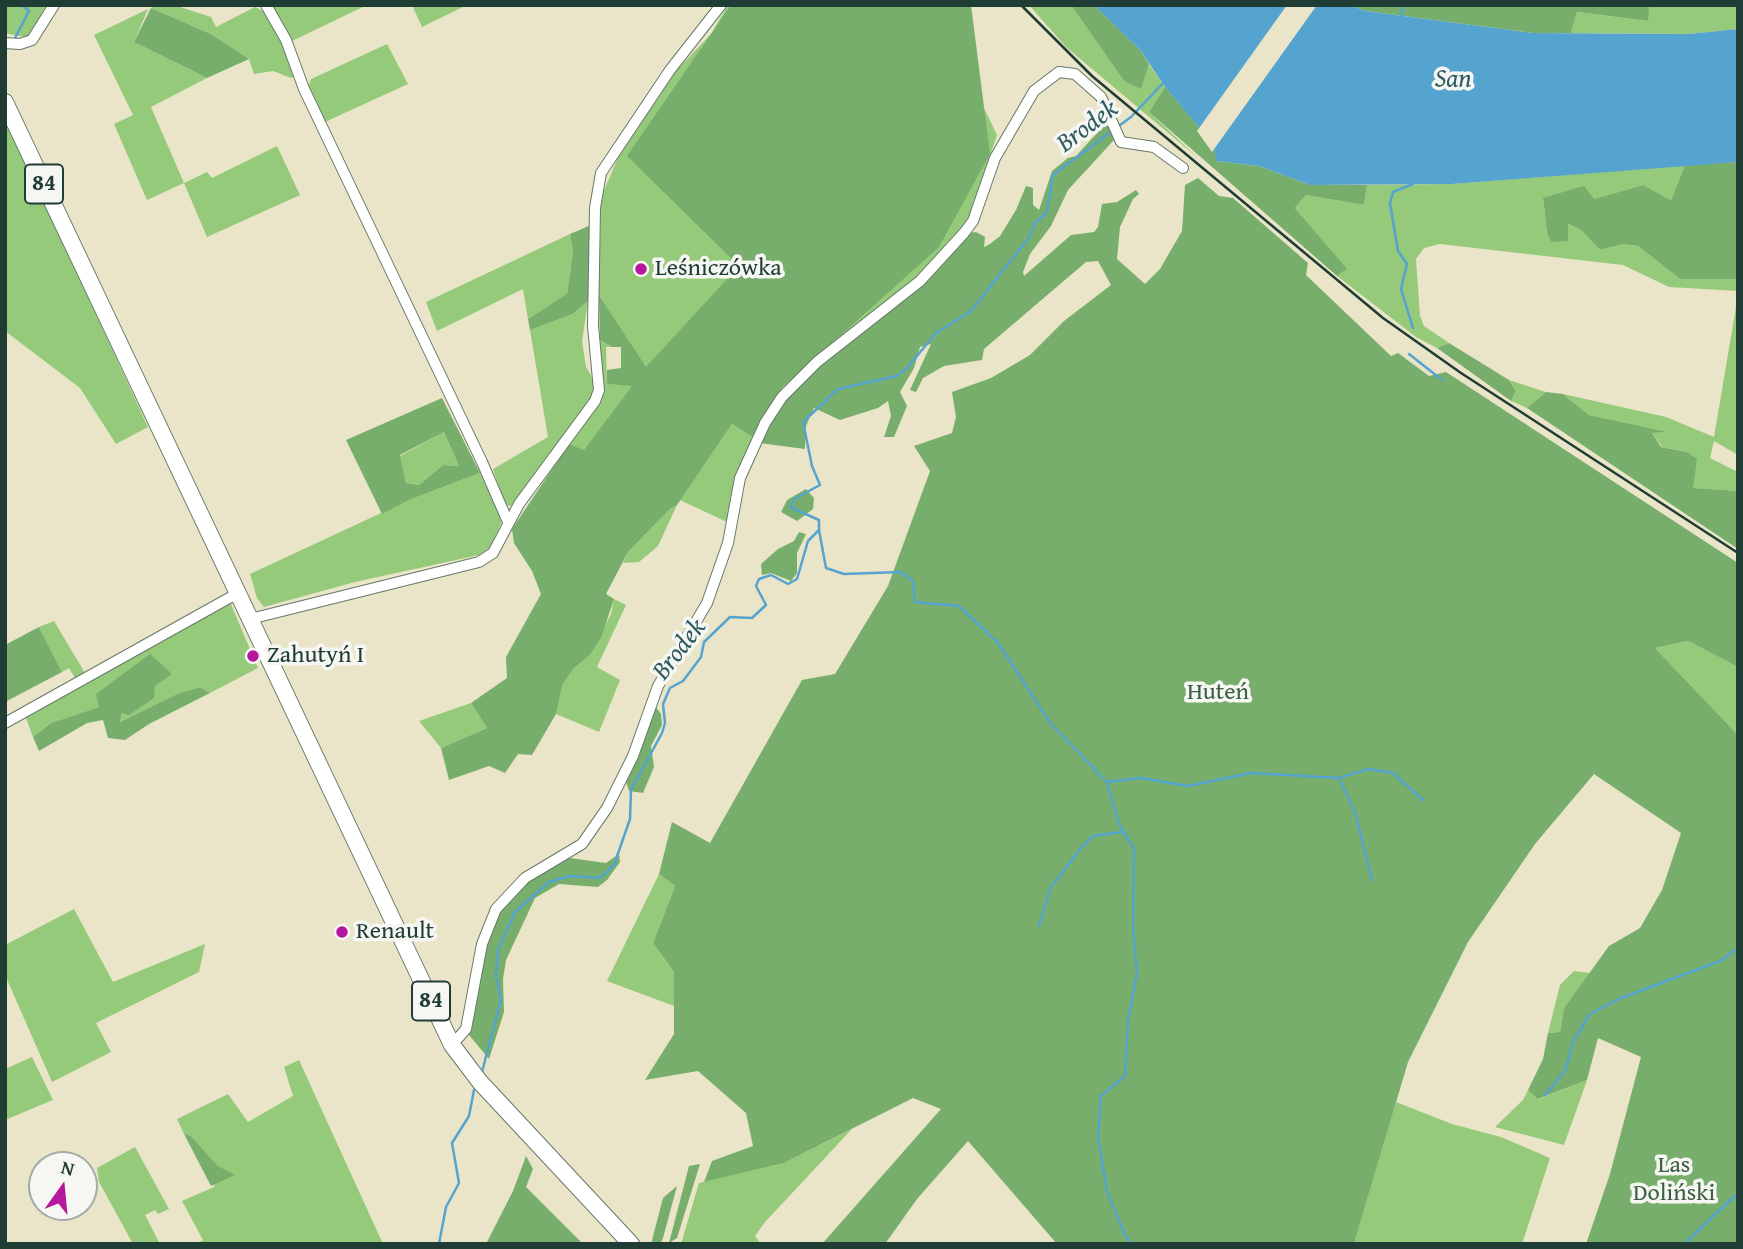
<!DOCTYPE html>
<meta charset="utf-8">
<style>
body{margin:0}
#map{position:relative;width:1743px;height:1249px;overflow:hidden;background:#eae5c8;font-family:"Gentium Book Plus",serif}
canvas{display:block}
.frame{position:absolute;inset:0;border:7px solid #1f3d34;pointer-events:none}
.north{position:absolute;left:28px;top:1151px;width:70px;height:70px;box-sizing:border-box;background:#f6f6f2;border:2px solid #a0aca6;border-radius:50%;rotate:15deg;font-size:19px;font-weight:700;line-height:28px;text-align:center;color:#1f3d34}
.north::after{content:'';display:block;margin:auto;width:24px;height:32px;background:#b5179e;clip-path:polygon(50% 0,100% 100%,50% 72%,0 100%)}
</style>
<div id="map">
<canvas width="1743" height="1249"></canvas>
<div class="frame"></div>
<div class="north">N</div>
</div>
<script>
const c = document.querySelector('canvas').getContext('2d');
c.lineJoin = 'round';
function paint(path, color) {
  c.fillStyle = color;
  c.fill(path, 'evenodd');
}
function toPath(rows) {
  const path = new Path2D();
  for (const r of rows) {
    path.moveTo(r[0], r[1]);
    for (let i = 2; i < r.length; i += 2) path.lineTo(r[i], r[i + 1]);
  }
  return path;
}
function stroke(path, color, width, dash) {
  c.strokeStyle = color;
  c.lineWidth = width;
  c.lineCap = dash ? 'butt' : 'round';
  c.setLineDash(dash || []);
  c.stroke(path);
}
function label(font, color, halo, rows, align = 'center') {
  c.font = font + ' "Gentium Book Plus",serif';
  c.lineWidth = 7;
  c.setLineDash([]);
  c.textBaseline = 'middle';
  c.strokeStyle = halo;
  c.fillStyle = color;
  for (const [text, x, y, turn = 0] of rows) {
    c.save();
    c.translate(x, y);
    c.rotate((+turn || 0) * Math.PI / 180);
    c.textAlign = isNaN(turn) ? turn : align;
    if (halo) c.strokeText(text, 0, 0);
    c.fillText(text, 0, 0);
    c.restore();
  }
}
paint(toPath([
 [5,5,46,5,29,38,5,33],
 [156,5,174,5,211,17,216,27,255,7,265,12,282,40,295,76,291,78,273,71,254,74,249,59,211,34,151,8],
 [270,5,367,5,290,42],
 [412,5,467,5,422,27],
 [728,5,965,5,949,36,997,135,970,217,959,232,920,276,831,345,781,305,646,368,599,295,601,198,619,155,672,75,711,34],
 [1029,5,1071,5,1124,81,1141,88,1149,64,1165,87,1149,112,1198,158,1066,47],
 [1649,5,1738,5,1738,29,1688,34,1571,33,1577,12,1647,21],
 [148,9,134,42,207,78,151,107,184,183,207,172,212,178,277,146,300,195,207,237,184,183,147,200,114,124,133,115,94,35],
 [387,44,408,84,325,122,308,89,311,79],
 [5,118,148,427,116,444,80,388,5,331],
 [1685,165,1671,200,1643,185,1594,199,1543,198,1547,233,1551,242,1567,224,1581,230,1600,250,1623,244,1638,246,1680,279,1738,279,1738,291,1669,287,1623,265,1440,244,1424,248,1416,259,1420,316,1424,326,1449,343,1437,348,1416,337,1337,276,1346,269,1295,208,1306,195,1364,205,1367,185,1452,184],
 [570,234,573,252,567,295,528,319,523,289,437,331,426,302],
 [1738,295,1738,455,1714,441,1710,458,1738,472,1738,491,1692,488,1687,452,1662,447,1652,433,1664,432,1589,415,1563,394,1666,417,1714,437],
 [588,301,582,341,586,367,596,384,594,394,517,501,510,506,505,504,493,469,548,437,530,330,573,314],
 [600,340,612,347,606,347,607,384,633,385,584,451,569,444,604,392],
 [1509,380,1546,392,1527,408,1511,401,1516,391],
 [732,424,752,437,742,463,729,523,680,500],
 [444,432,459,466,443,465,419,485,406,483,400,456],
 [480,473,502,521,491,547,479,555,355,582,264,607,257,598,250,574,409,500],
 [677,505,658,546,639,562,623,563,628,552,670,509],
 [614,599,626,605,597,667,620,680,599,732,556,714,561,685,573,669,589,656,611,614],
 [230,602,258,668,210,693,200,687,177,694,120,722,122,713,154,698,99,707,51,723,33,737,26,718],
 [54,621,85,673,75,678,69,668,62,672,39,627],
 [1688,641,1738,667,1738,735,1655,648],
 [471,703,487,728,441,748,419,721],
 [659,874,675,886,653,943,674,972,674,1006,607,981],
 [74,909,113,982,205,944,199,972,96,1023,111,1052,52,1082,5,975,5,945],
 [1574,971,1590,973,1564,1008,1560,1032,1548,1033,1560,985],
 [32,1057,53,1100,5,1120,5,1069],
 [299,1060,383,1244,196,1244,203,1240,182,1201,214,1187,218,1166,191,1136,184,1134,177,1119,228,1094,248,1122,293,1096,284,1067],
 [1587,1080,1564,1145,1495,1127,1523,1100,1528,1090,1539,1099],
 [1396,1102,1452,1124,1501,1137,1550,1158,1522,1244,1354,1244],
 [852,1129,765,1222,755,1236,761,1244,681,1244,699,1183,784,1163],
 [135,1147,169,1209,158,1214,155,1210,145,1215,160,1244,133,1244,99,1182,97,1168]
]), '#95ca7b');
paint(toPath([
 [731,5,971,5,990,154,939,247,782,388,752,437,732,424,677,505,670,509,628,552,606,594,614,599,601,638,589,656,573,669,562,685,556,714,532,755,518,754,505,773,489,766,449,780,441,748,487,728,471,703,507,678,506,657,541,594,532,571,514,543,512,529,569,444,584,450,632,386,607,384,607,370,621,368,621,347,612,347,600,340,599,295,646,367,739,266,627,156],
 [1071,5,1094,5,1141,51,1149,64,1141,89,1124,81],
 [1350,5,1649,5,1649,9,1648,21,1577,12,1571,33,1533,33,1365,11],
 [151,8,211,34,249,59,207,78,134,42],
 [1165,87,1215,145,1216,161,1259,166,1310,185,1367,185,1364,205,1306,195,1295,208,1347,269,1337,276,1149,112],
 [1108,121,1114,140,1068,190,1051,226,1030,254,1023,272,1024,276,1071,235,1094,232,1098,227,1102,204,1117,202,1136,190,1139,194,1133,199,1120,227,1117,259,1145,284,1160,269,1182,231,1185,185,1198,178,1219,196,1233,198,1308,263,1306,275,1391,356,1398,353,1429,376,1446,372,1738,563,1738,667,1688,641,1655,648,1738,735,1738,1244,1586,1244,1610,1174,1641,1057,1598,1038,1587,1080,1538,1099,1528,1090,1543,1059,1548,1033,1560,1032,1564,1008,1609,946,1640,928,1662,890,1681,833,1594,774,1535,844,1468,942,1408,1062,1354,1244,1057,1244,968,1141,917,1199,885,1244,822,1244,941,1109,913,1098,784,1163,704,1182,712,1161,753,1146,746,1113,698,1071,645,1080,674,1034,674,972,653,943,675,886,659,874,672,822,710,843,802,680,835,674,888,586,930,471,914,446,952,433,956,417,952,392,991,378,1030,355,1064,321,1111,285,1098,261,1086,262,984,349,982,360,944,366,923,378,916,392,910,390,931,344,920,347,914,368,900,392,907,406,894,437,884,437,891,416,888,401,878,408,840,420,814,408,806,426,805,449,759,443,778,407,803,380,968,233,976,232,985,237,984,247,990,244,1000,236,1016,210,1026,186,1033,188,1033,205,1039,210,1052,171,1068,158,1076,156],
 [1738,162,1738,279,1680,279,1638,246,1623,244,1600,250,1581,230,1568,224,1568,241,1551,242,1547,233,1543,198,1584,186,1594,199,1643,185,1671,200,1685,165],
 [591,225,588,301,573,314,530,330,528,319,567,294,573,252,570,234],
 [1449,343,1509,380,1516,391,1511,401,1437,348],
 [1546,392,1563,394,1589,415,1667,432,1652,433,1661,447,1687,452,1697,459,1693,488,1738,491,1738,549,1527,408],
 [442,398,480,473,409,500,382,514,346,440],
 [444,432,459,466,443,465,419,485,406,483,400,455],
 [806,489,814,498,813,509,797,521,781,512,787,500],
 [799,532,806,534,797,553,797,573,791,581,771,573,762,575,761,564,778,549,794,541],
 [39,627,62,672,5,702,5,645],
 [150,654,172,674,155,686,154,698,129,715,122,713,120,722,177,694,200,687,210,693,149,724,125,740,108,738,103,720,87,723,39,751,33,737,51,723,99,707,96,694],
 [654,704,661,714,662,725,651,746,654,767,643,793,629,791,625,778],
 [619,854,620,862,607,880,598,887,559,884,535,898,506,960,503,979,504,1012,489,1059,469,1035,481,962,495,915,526,881,570,858,606,863],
 [184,1134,191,1136,218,1166,235,1175,211,1186],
 [526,1156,533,1169,526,1187,583,1244,486,1244,513,1191],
 [700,1164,677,1238,669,1243,689,1166],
 [677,1186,663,1238,660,1244,651,1244,663,1198]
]), '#78ae6b');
paint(toPath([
 [1094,5,1350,5,1365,11,1533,33,1688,34,1738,29,1738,162,1452,184,1310,185,1259,166,1216,161,1214,145,1165,87,1141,51]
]), '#55a4cf');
paint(toPath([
 [1287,5,1317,5,1212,152,1197,131]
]), '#eae5c8');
stroke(toPath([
 [1401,19,1403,5],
 [15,38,29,11,22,5],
 [1413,181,1413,184,1393,192,1390,203,1398,251,1407,264,1401,289,1413,328],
 [1409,354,1442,380],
 [819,530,826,568,844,574,901,572,913,581,915,602,959,606,998,643,1051,724,1107,782,1119,824,1134,849,1133,928,1137,973,1128,1021,1125,1076,1101,1096,1098,1137,1107,1191,1125,1235,1133,1244],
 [1339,778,1369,769,1393,773,1423,800],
 [1107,782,1141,778,1188,786,1251,773,1339,778,1355,812,1372,880],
 [1039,926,1051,887,1082,847,1093,836,1122,832],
 [482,1072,501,999,496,976,498,950,515,912,549,882,570,876,600,878,614,865,630,819,631,790,662,733,665,723,663,704,670,688,683,681,701,657,704,642,730,617,752,618,766,605,756,586,759,579,771,575,788,584,797,579,808,541,819,530,819,520,790,507,794,499,820,485,812,466,803,422,838,389,897,376,907,368,936,333,970,312,1028,239,1035,223,1047,212,1053,175,1131,117,1164,82],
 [1545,1095,1565,1071,1574,1040,1590,1014,1621,998,1720,961,1738,948],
 [439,1244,446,1207,459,1183,452,1143,469,1116,474,1090],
 [1684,1244,1738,1193]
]), '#55a4cf', 2.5);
const street = toPath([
 [266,5,286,40,304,89,482,462,508,522],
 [5,43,20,44,32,40,54,5],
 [250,619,479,562,493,553,519,504,595,401,599,390,593,326,595,208,601,173,670,70,721,5],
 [5,723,238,593],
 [452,1045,466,1029,482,944,496,909,525,878,582,844,607,808,633,756,658,686,707,603,728,543,740,478,765,423,782,397,817,362,920,281,964,233,973,221,995,158,1034,91,1059,72,1075,74,1101,97,1121,142,1154,147,1183,168]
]);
const primary = toPath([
 [5,102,452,1045,480,1082,631,1244]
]);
stroke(street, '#667868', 12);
stroke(primary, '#667868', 18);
stroke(street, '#fff', 10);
stroke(primary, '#fff', 16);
stroke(toPath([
 [1021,5,1092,76,1383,318,1461,373,1738,553]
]), '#1f3d34', 2.5);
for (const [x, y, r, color] of [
 [641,269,7,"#b5179e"],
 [253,656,7,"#b5179e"],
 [342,932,7,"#b5179e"]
]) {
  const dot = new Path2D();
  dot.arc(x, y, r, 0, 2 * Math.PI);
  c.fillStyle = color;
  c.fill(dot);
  stroke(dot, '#f6f6f2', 2.5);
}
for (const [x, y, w] of [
 [44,184,38],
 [431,1001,38]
]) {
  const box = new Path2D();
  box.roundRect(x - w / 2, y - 19.5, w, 39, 5);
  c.fillStyle = '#f6f6f2';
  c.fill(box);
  stroke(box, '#1f3d34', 2);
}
label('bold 23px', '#1f3d34', null, [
 ["84",44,184],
 ["84",431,1001]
]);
label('24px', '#1f3d34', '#f6f6f2', [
 ["Leśniczówka",655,269],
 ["Zahutyń I",267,656],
 ["Renault",356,932]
], 'left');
label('24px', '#3c6046', '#f6f6f2', [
 ["Huteń",1218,693],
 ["Las",1674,1166],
 ["Doliński",1674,1194]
]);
label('italic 26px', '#2f5c62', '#f6f6f2', [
 ["San",1453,80,1],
 ["Brodek",1088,127,-37],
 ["Brodek",680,650,-52]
]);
</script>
